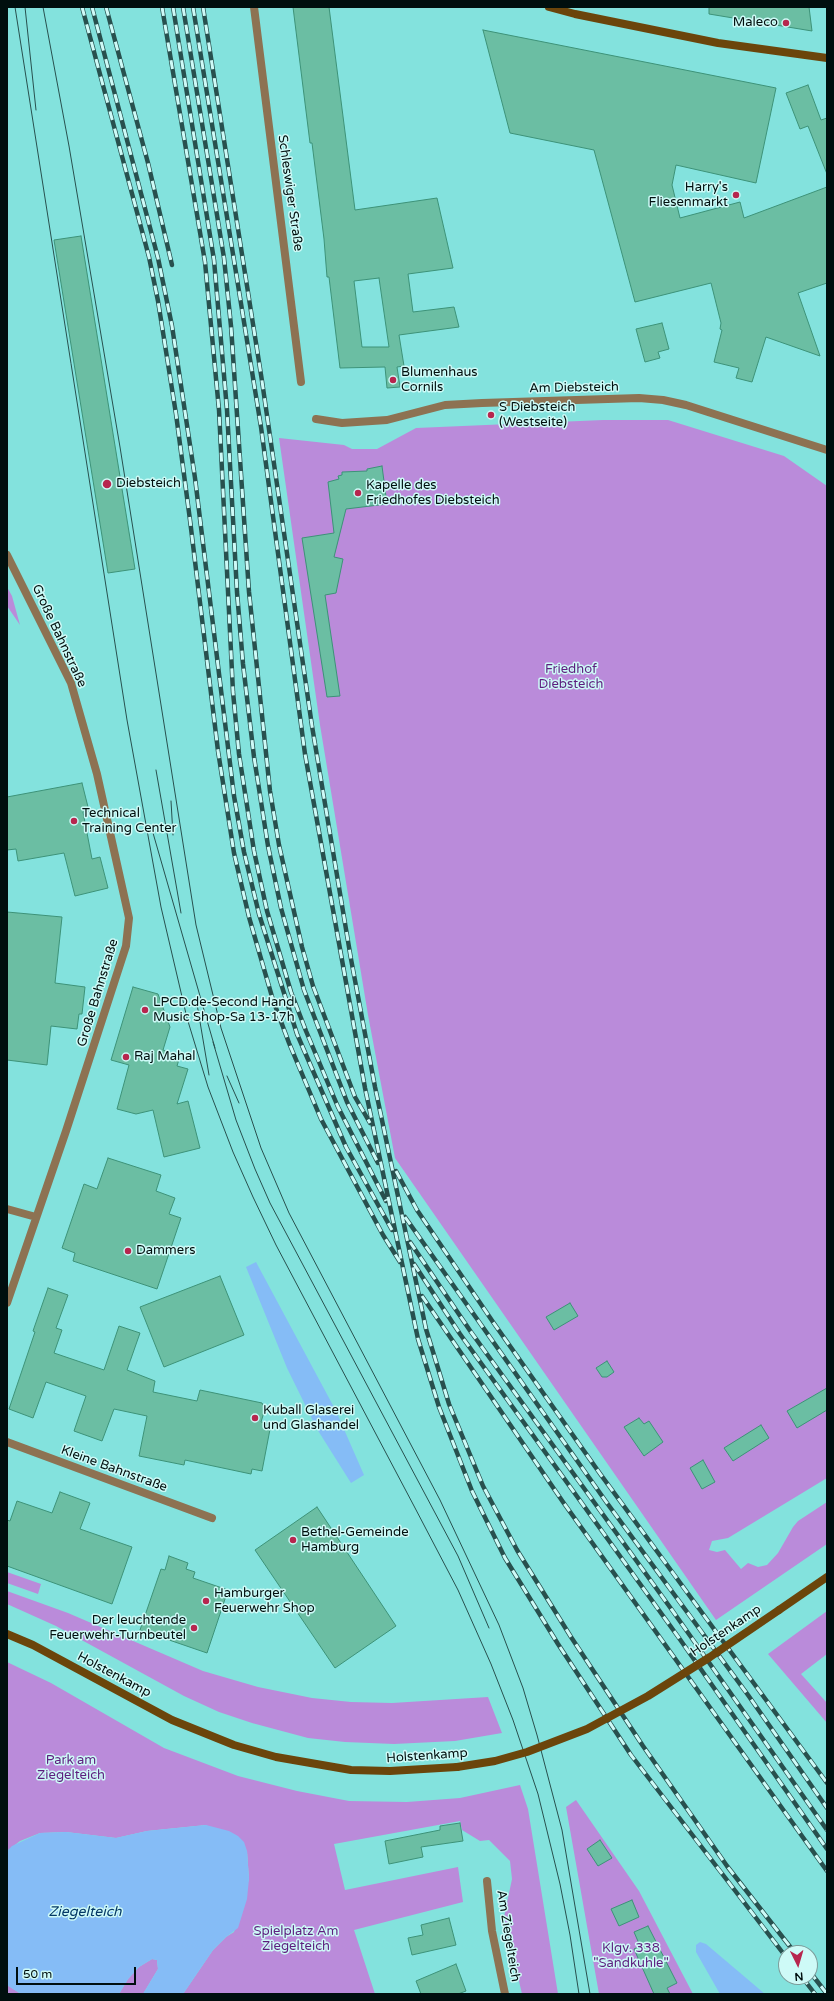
<!DOCTYPE html>
<meta charset="utf-8">
<style>
body{margin:0}
#map{position:relative;width:834px;height:2001px;overflow:hidden;background:#83e2dd;font-family:"Varela Round",sans-serif}
canvas{display:block}
.frame{position:absolute;inset:0;border:8px solid #000f0e;pointer-events:none}
.north{position:absolute;left:778px;top:1945px;width:40px;height:40px;box-sizing:border-box;background:#cefaf7;border:1px solid #7c9c9a;border-radius:50%;rotate:175deg;font-size:11px;font-weight:700;line-height:16px;text-align:center;color:#000f0e}
.north::after{content:'';display:block;margin:auto;width:14px;height:18px;background:#b7264e;clip-path:polygon(50% 0,100% 100%,50% 72%,0 100%)}
.scale{position:absolute;left:16px;top:1967px;width:120px;height:18px;box-sizing:border-box;border:2px solid #000f0e;border-top:0;padding-left:5px;font-size:12px;line-height:14px;white-space:nowrap;color:#000f0e;-webkit-text-stroke:3px #cefaf7;paint-order:stroke}
</style>
<div id="map">
<canvas width="834" height="2001"></canvas>
<div class="frame"></div>
<div class="north">N</div>
<div class="scale">50 m</div>
</div>
<script>
const c = document.querySelector('canvas').getContext('2d');
c.lineJoin = 'round';
function paint(path, color) {
  c.fillStyle = color;
  c.fill(path, 'evenodd');
}
function toPath(rows) {
  const path = new Path2D();
  for (const r of rows) {
    path.moveTo(r[0], r[1]);
    for (let i = 2; i < r.length; i += 2) path.lineTo(r[i], r[i + 1]);
  }
  return path;
}
function stroke(path, color, width, dash) {
  c.strokeStyle = color;
  c.lineWidth = width;
  c.lineCap = dash ? 'butt' : 'round';
  c.setLineDash(dash || []);
  c.stroke(path);
}
function label(font, color, halo, rows, align = 'center') {
  c.font = font + ' "Varela Round",sans-serif';
  c.lineWidth = 3;
  c.setLineDash([]);
  c.textBaseline = 'middle';
  c.strokeStyle = halo;
  c.fillStyle = color;
  for (const [text, x, y, turn = 0] of rows) {
    c.save();
    c.translate(x, y);
    c.rotate((+turn || 0) * Math.PI / 180);
    c.textAlign = isNaN(turn) ? turn : align;
    if (halo) c.strokeText(text, 0, 0);
    c.fillText(text, 0, 0);
    c.restore();
  }
}
paint(toPath([
 [603,420,668,420,784,456,827,486,827,1478,728,1538,712,1541,709,1550,717,1552,725,1550,741,1569,748,1563,758,1567,767,1565,778,1553,793,1527,798,1521,827,1502,827,1544,716,1620,395,1158,368,1015,320,725,279,438,344,445,352,449,377,449,416,428],
 [7,587,12,596,20,625,7,606],
 [7,1572,41,1584,38,1594,7,1583],
 [7,1591,68,1613,203,1671,258,1687,312,1698,351,1702,392,1703,488,1697,502,1733,455,1741,394,1744,345,1742,308,1738,252,1723,219,1712,184,1696,56,1626,7,1604],
 [827,1611,827,1654,801,1674,827,1703,827,1723,768,1654],
 [7,1662,51,1683,164,1748,238,1776,297,1791,349,1801,407,1802,460,1798,520,1785,528,1809,558,1994,522,1994,504,1917,512,1879,510,1861,489,1840,480,1841,462,1830,460,1821,334,1844,345,1890,458,1867,463,1902,354,1930,375,1994,183,1994,213,1950,226,1937,234,1932,249,1879,247,1851,206,1825,147,1831,116,1838,66,1832,40,1833,20,1841,7,1851],
 [576,1800,639,1891,693,1994,599,1994,566,1807],
 [152,1959,157,1960,158,1969,143,1994,119,1994,128,1979,139,1967],
 [7,1985,21,1994,7,1994]
]), '#ba8bda');
paint(toPath([
 [256,1262,336,1411,364,1475,351,1483,317,1429,287,1368,246,1267],
 [206,1825,229,1831,238,1836,244,1842,247,1851,249,1879,247,1899,238,1928,226,1937,213,1950,183,1994,143,1994,158,1969,157,1960,152,1959,139,1967,128,1979,119,1994,21,1994,7,1985,7,1851,12,1846,40,1833,66,1832,116,1838,147,1831],
 [700,1942,706,1944,765,1994,720,1994,696,1952,696,1945]
]), '#85bcf6');
const building = toPath([
 [293,7,329,7,355,210,437,198,453,268,408,274,413,312,454,307,459,327,399,335,404,366,397,367,400,387,387,388,385,367,340,368,329,277,327,277,324,239,312,143,310,143,293,7],
 [379,278,389,347,362,347,354,281,379,278],
 [709,7,809,7,812,31,709,14,709,7],
 [483,30,776,88,756,183,676,165,672,185,680,218,740,202,744,218,827,187,827,283,798,293,820,356,766,337,752,382,736,378,739,368,714,362,722,330,720,329,721,323,711,283,635,302,594,150,510,133,483,30],
 [808,85,821,120,827,118,827,174,808,126,800,129,786,93,808,85],
 [81,236,135,569,108,573,54,240,81,236],
 [662,323,669,349,658,352,660,358,645,362,636,329,662,323],
 [382,466,387,504,346,509,334,557,343,559,336,593,325,595,340,696,327,697,302,538,334,533,328,482,339,479,338,476,342,475,342,472,367,471,367,469,382,466],
 [82,783,89,811,83,812,92,859,100,857,108,888,75,896,64,853,18,861,16,849,7,850,7,797,82,783],
 [7,912,62,917,55,983,85,987,82,1014,79,1014,77,1029,51,1026,47,1065,7,1060,7,912],
 [133,987,158,994,170,1027,163,1050,180,1056,177,1066,188,1069,177,1104,188,1101,200,1148,164,1157,153,1110,136,1114,117,1109,129,1065,111,1060,133,987],
 [108,1158,161,1175,156,1191,175,1198,169,1214,181,1218,157,1289,73,1261,75,1253,62,1248,84,1184,97,1189,108,1158],
 [220,1276,244,1335,164,1367,140,1307,220,1276],
 [48,1288,68,1295,56,1328,62,1330,54,1353,104,1370,119,1326,140,1333,127,1370,155,1381,153,1392,197,1401,200,1390,262,1403,265,1409,261,1422,271,1424,262,1471,252,1469,251,1474,185,1460,184,1465,139,1456,147,1416,114,1409,102,1441,74,1431,86,1396,46,1382,33,1418,9,1409,35,1332,33,1331,48,1288],
 [570,1303,578,1316,554,1330,546,1317,570,1303],
 [607,1361,614,1372,607,1377,602,1377,596,1368,607,1361],
 [827,1388,827,1410,797,1428,787,1411,827,1388],
 [639,1418,644,1424,649,1421,663,1442,644,1456,624,1427,639,1418],
 [761,1425,769,1438,733,1461,724,1448,761,1425],
 [703,1460,715,1482,702,1489,690,1468,703,1460],
 [60,1492,90,1503,80,1529,132,1547,112,1604,7,1566,7,1520,10,1521,17,1501,52,1513,60,1492],
 [317,1507,396,1626,335,1668,255,1550,317,1507],
 [169,1556,188,1563,186,1569,195,1572,193,1578,228,1590,207,1653,140,1630,161,1569,165,1570,169,1556],
 [460,1823,463,1841,421,1847,423,1857,389,1864,385,1841,440,1830,440,1826,460,1823],
 [600,1840,612,1858,598,1866,587,1849,600,1840],
 [632,1900,639,1917,619,1926,611,1909,632,1900],
 [449,1918,456,1945,412,1955,408,1938,423,1935,421,1925,449,1918],
 [648,1926,677,1983,667,1988,670,1994,654,1994,634,1949,640,1946,634,1932,648,1926],
 [456,1964,466,1991,458,1994,421,1994,416,1981,456,1964]
]);
paint(building, '#6bbea3');
stroke(building, '#3d9278', 1);
stroke(toPath([
 [254,7,301,382],
 [316,419,342,423,387,420,445,405,482,403,639,398,663,400,686,405,827,450],
 [7,555,71,683,97,774,129,918,126,946,66,1131,7,1303],
 [7,1209,36,1217],
 [7,1442,212,1518],
 [487,1881,492,1931,505,1994]
]), '#8d7252', 8);
stroke(toPath([
 [549,7,575,14,718,43,827,58],
 [779,1610,827,1577],
 [7,1634,33,1645,172,1720,234,1745,276,1757,351,1770,390,1771,457,1767]
]), '#6b450b', 8);
stroke(toPath([
 [15,7,127,720,161,907,187,1018,208,1087,233,1152,253,1197,276,1245,414,1506,458,1590,491,1664,513,1720,538,1794,560,1884,570,1935,579,1994],
 [25,7,36,110],
 [43,7,69,146,120,447,196,925,221,1028,261,1148,289,1213,440,1500,499,1625,523,1688,537,1735,562,1830,590,1994],
 [156,770,181,913],
 [171,801,173,835],
 [153,833,215,1048],
 [197,1004,209,1075],
 [213,1042,236,1120,255,1169,270,1203,458,1556,489,1628],
 [227,1076,239,1103]
]), '#28504e', 1);
const rail = toPath([
 [82,7,149,257,158,301,176,414,190,520,218,751,234,853,249,917,273,1000,289,1043,321,1119,383,1235,400,1262],
 [92,7,158,258,172,326,195,478,234,796,244,852,259,914,297,1034,346,1147,392,1230],
 [106,7,148,163,172,265],
 [162,7,205,262,219,410,233,692,239,754,254,851,267,911,291,992,306,1031,338,1107,386,1201],
 [173,7,214,260,227,410,237,592,243,664,254,757,268,846,281,908,304,990,347,1102,378,1163],
 [183,7,224,258,231,326,249,592,270,791,279,845,302,947,313,986,355,1097,370,1123],
 [193,7,261,427,305,754,365,1088,418,1339,439,1407,472,1491,505,1558,558,1644,631,1755,786,1957],
 [203,7,262,381,312,726,351,959,375,1087,426,1329,449,1404,483,1486,517,1550,571,1637,643,1746,727,1866,795,1953],
 [396,1171,417,1210,493,1322,601,1475,827,1783],
 [405,1217,607,1503,748,1695,827,1808],
 [410,1242,471,1332,672,1610,827,1830],
 [414,1264,460,1334,679,1638,827,1849],
 [422,1296,563,1502,827,1871],
 [810,1972,827,1994],
 [802,1977,815,1994]
]);
stroke(rail, '#28504e', 4.5);
stroke(rail, '#cefaf7', 3, [9]);
stroke(toPath([
 [457,1767,495,1761,527,1752,587,1729,648,1696,710,1657,779,1610]
]), '#6b450b', 8);
for (const [x, y, r, color] of [
 [786,23,4,"#b7264e"],
 [736,195,4,"#b7264e"],
 [393,380,4,"#b7264e"],
 [491,415,4,"#b7264e"],
 [107,484,5,"#b7264e"],
 [358,493,4,"#b7264e"],
 [74,821,4,"#b7264e"],
 [145,1010,4,"#b7264e"],
 [126,1057,4,"#b7264e"],
 [128,1251,4,"#b7264e"],
 [255,1418,4,"#b7264e"],
 [293,1540,4,"#b7264e"],
 [206,1601,4,"#b7264e"],
 [194,1628,4,"#b7264e"]
]) {
  const dot = new Path2D();
  dot.arc(x, y, r, 0, 2 * Math.PI);
  c.fillStyle = color;
  c.fill(dot);
  stroke(dot, '#cefaf7', 1.5);
}
label('13px', '#000f0e', '#cefaf7', [
 ["Maleco",778,23,"right"],
 ["Harry's",728,188,"right"],
 ["Fliesenmarkt",728,203,"right"],
 ["Blumenhaus",401,373],
 ["Cornils",401,388],
 ["S Diebsteich",499,408],
 ["(Westseite)",499,423],
 ["Diebsteich",116,484],
 ["Kapelle des",366,486],
 ["Friedhofes Diebsteich",366,501],
 ["Technical",82,814],
 ["Training Center",82,829],
 ["LPCD.de-Second Hand",153,1003],
 ["Music Shop-Sa 13-17h",153,1018],
 ["Raj Mahal",134,1057],
 ["Dammers",136,1251],
 ["Kuball Glaserei",263,1411],
 ["und Glashandel",263,1426],
 ["Bethel-Gemeinde",301,1533],
 ["Hamburg",301,1548],
 ["Hamburger",214,1594],
 ["Feuerwehr Shop",214,1609],
 ["Der leuchtende",186,1621,"right"],
 ["Feuerwehr-Turnbeutel",186,1636,"right"]
], 'left');
label('13px', '#000f0e', '#cefaf7', [
 ["Schleswiger Straße",290,193,82],
 ["Am Diebsteich",574,388,-1],
 ["Große Bahnstraße",59,636,65],
 ["Große Bahnstraße",98,993,-73],
 ["Kleine Bahnstraße",114,1469,20],
 ["Holstenkamp",726,1631,-34],
 ["Holstenkamp",114,1675,28],
 ["Holstenkamp",427,1756,-4],
 ["Am Ziegelteich",508,1936,81]
]);
label('13px', '#5d1e7e', '#cefaf7', [
 ["Friedhof",571,670],
 ["Diebsteich",571,685],
 ["Park am",71,1761],
 ["Ziegelteich",71,1776],
 ["Spielplatz Am",296,1932],
 ["Ziegelteich",296,1947],
 ["Klgv. 338",631,1949],
 ["\"Sandkuhle\"",631,1964]
]);
label('italic 14px', '#043866', '#cefaf7', [
 ["Ziegelteich",85,1912]
]);
</script>
